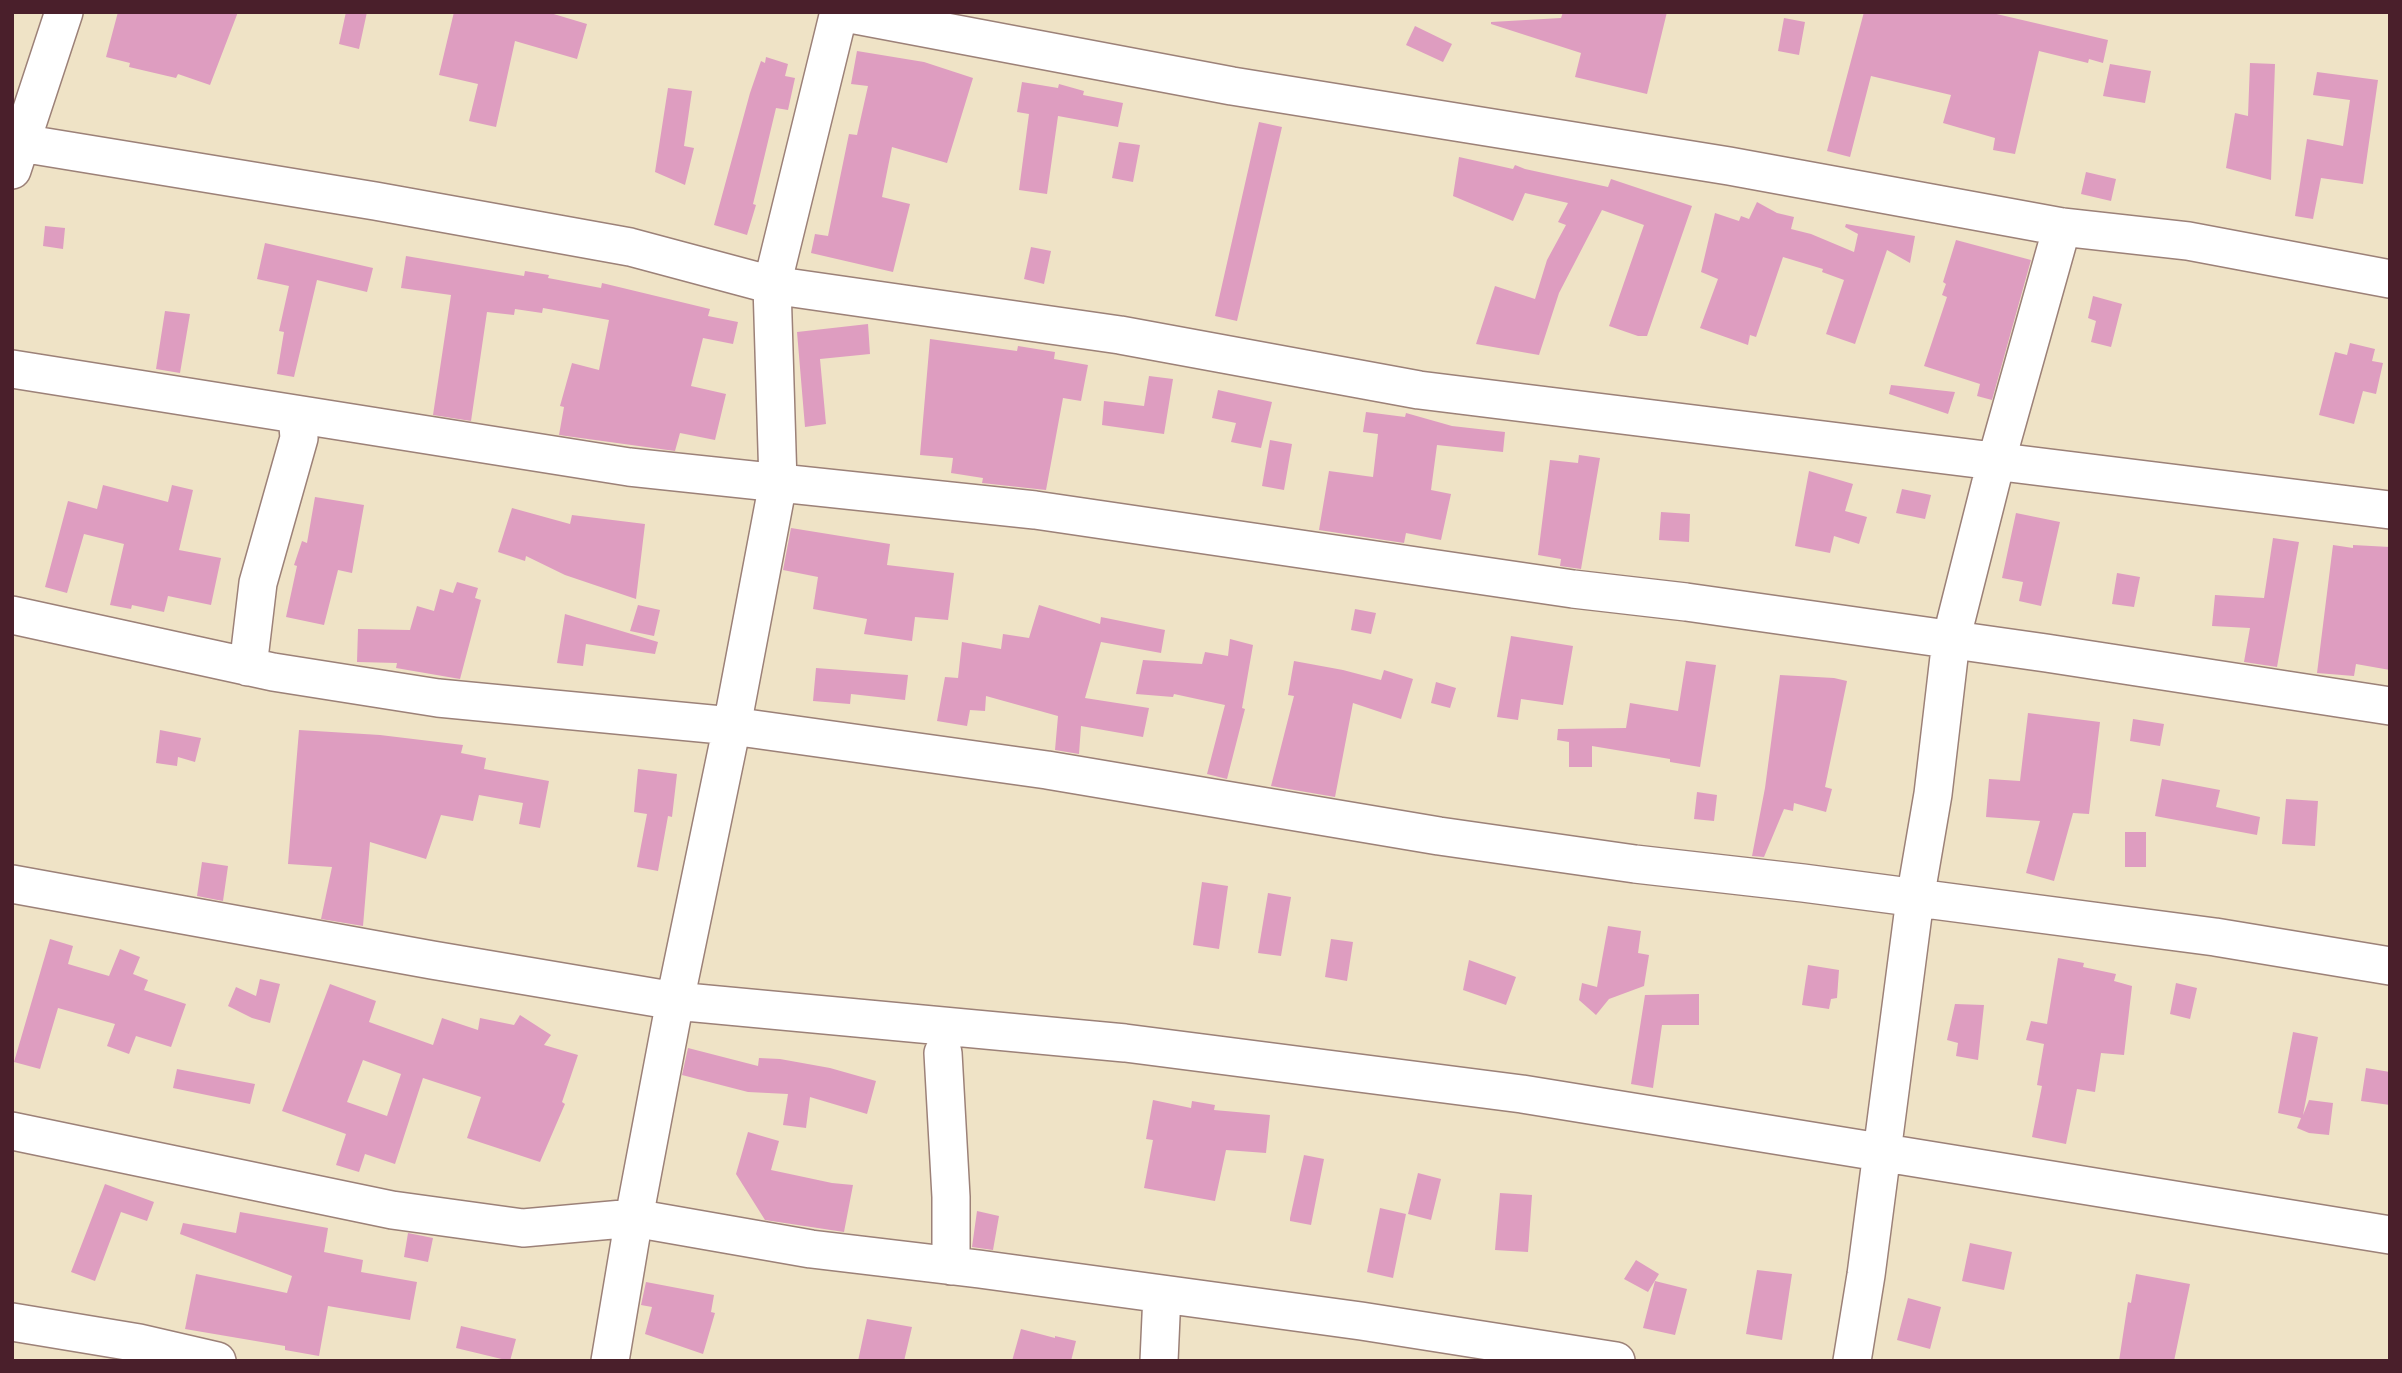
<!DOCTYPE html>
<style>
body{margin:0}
#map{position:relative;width:2402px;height:1373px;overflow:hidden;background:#efe3c6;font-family:"Old Standard TT",serif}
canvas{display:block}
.frame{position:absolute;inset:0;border:14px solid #4a1f2b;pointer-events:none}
</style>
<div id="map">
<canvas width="2402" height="1373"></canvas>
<div class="frame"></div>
</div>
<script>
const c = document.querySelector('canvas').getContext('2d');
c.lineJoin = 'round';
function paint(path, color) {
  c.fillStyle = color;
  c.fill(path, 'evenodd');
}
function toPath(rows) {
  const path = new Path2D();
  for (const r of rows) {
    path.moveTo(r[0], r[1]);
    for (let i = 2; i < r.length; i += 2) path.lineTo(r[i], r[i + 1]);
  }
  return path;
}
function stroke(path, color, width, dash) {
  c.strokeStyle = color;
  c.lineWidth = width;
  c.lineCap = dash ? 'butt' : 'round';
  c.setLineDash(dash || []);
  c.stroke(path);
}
paint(toPath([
 [118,12,238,12,210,85,178,74,176,78,129,67,130,63,106,57],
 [346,12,367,12,359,49,339,44],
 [454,12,547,12,587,24,577,59,515,41,496,127,469,121,478,84,439,75],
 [1563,12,1667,12,1647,94,1575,77,1581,53,1491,24,1491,22,1561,18],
 [1864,12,1988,12,2108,40,2103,63,2089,59,2088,63,2039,51,2015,154,1993,150,1995,138,1943,123,1951,95,1871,76,1850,157,1827,151],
 [1784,18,1805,22,1799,55,1778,51],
 [1415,26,1452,44,1443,62,1406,45],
 [857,51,924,62,973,78,947,163,892,147,882,197,910,204,893,272,811,253,815,234,828,236,849,134,857,135,868,86,851,84],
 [766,57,788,64,785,76,795,78,788,110,776,108,753,204,756,205,747,235,714,225,750,93,761,61,765,63],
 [2250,63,2275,64,2271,180,2226,168,2235,113,2248,116],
 [2110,64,2151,71,2145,103,2103,96],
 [2317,72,2378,80,2363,184,2321,178,2313,219,2295,216,2307,139,2343,146,2350,100,2313,95],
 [1022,82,1058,88,1059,84,1084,91,1083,95,1123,103,1118,127,1058,116,1047,194,1019,190,1029,114,1017,112],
 [668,88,692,91,684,146,694,148,685,185,655,172],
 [1259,122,1282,127,1237,321,1215,316],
 [1119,142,1140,145,1133,182,1112,178],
 [1459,157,1513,169,1515,165,1525,169,1608,187,1611,179,1692,206,1647,336,1638,336,1609,326,1644,225,1602,210,1559,293,1539,355,1476,344,1495,286,1535,299,1547,260,1566,225,1558,222,1568,203,1525,193,1513,221,1453,196],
 [2086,172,2116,179,2111,201,2081,194],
 [1757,202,1777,213,1794,217,1791,229,1811,234,1854,252,1858,234,1845,227,1846,224,1915,236,1910,263,1887,250,1855,344,1826,334,1844,280,1822,272,1823,269,1783,257,1756,337,1750,335,1748,345,1700,328,1718,279,1701,272,1715,213,1739,221,1741,216,1749,219],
 [45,226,65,228,63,249,43,246],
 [1956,240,2031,260,1992,400,1977,396,1980,384,1924,366,1947,297,1942,295,1946,284,1943,282],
 [265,243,373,268,367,292,317,280,294,377,277,374,284,332,279,331,289,286,257,279],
 [1031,247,1051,251,1044,284,1024,279],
 [406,256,524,276,525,271,549,275,548,278,601,288,602,283,710,309,708,316,738,322,733,344,703,338,691,386,726,394,715,440,680,433,675,451,559,435,564,407,560,406,572,363,599,370,609,320,543,308,542,313,515,309,514,315,487,312,471,421,433,415,451,295,401,288],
 [2093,296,2122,304,2111,347,2091,342,2096,321,2088,318],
 [165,311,190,314,180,373,156,369],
 [868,324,870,354,820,359,826,424,805,427,797,332],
 [930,339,1017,351,1018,346,1055,352,1054,359,1088,365,1081,401,1063,398,1046,490,982,483,983,478,951,473,953,458,920,455],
 [2350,343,2375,349,2372,361,2383,363,2376,394,2363,391,2354,424,2319,415,2335,352,2347,355],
 [1149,376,1173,379,1164,434,1102,425,1104,401,1144,406],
 [1891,385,1955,392,1948,414,1889,394],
 [1218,390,1272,402,1261,448,1231,442,1236,423,1212,418],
 [1366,412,1405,417,1406,413,1452,426,1505,432,1503,452,1437,445,1431,490,1451,494,1441,540,1406,533,1404,543,1319,530,1329,471,1373,477,1378,434,1363,432],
 [1270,440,1292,444,1284,490,1262,486],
 [1579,455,1600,458,1581,569,1560,566,1561,559,1538,555,1550,460,1578,463],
 [1809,471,1853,484,1845,511,1867,517,1859,544,1834,536,1830,553,1795,546],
 [103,485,168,502,172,485,193,490,179,550,221,558,211,605,168,596,164,612,132,605,131,609,110,605,124,544,84,534,67,593,45,587,68,501,97,509],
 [1902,489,1931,495,1925,519,1896,513],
 [315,497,364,505,352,573,338,570,324,625,286,617,297,566,294,565,302,541,307,543],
 [512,508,570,524,572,515,645,524,636,599,565,575,526,556,525,561,498,552],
 [1661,512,1690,514,1689,542,1659,540],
 [2016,513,2060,522,2041,606,2019,601,2023,582,2002,578],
 [791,528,890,544,887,565,954,573,948,620,915,617,912,641,864,634,867,619,813,609,818,577,783,570],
 [2273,538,2299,542,2277,667,2244,662,2250,628,2212,626,2215,595,2264,598],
 [2333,545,2353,548,2353,545,2390,547,2390,670,2356,664,2354,676,2317,673],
 [2117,573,2140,577,2134,607,2112,604],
 [457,582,478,588,475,598,481,600,460,679,396,668,397,663,357,662,358,629,410,630,417,606,434,611,440,589,453,593],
 [638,605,660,610,654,636,630,631],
 [1039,605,1100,624,1101,617,1165,630,1161,653,1101,642,1085,698,1149,708,1143,737,1081,726,1079,754,1055,750,1058,716,986,696,985,711,970,710,967,726,937,721,945,677,958,678,962,642,1001,649,1003,634,1029,638],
 [1355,609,1376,613,1371,634,1351,630],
 [565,614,658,642,655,654,586,644,583,666,557,663],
 [1511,636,1573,646,1563,705,1521,699,1518,720,1497,717],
 [1230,639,1253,645,1242,708,1245,709,1227,779,1207,774,1225,705,1174,694,1173,697,1136,694,1143,660,1202,664,1205,652,1228,656],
 [1294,661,1343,670,1381,680,1384,670,1413,679,1401,719,1353,703,1335,797,1271,786,1294,696,1288,695],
 [1686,661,1716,665,1700,767,1670,762,1670,759,1592,746,1592,767,1569,767,1569,742,1557,740,1558,729,1626,728,1630,703,1678,711],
 [816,668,908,675,905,700,851,694,850,704,813,701],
 [1780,675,1834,678,1847,681,1825,787,1832,789,1826,812,1794,803,1793,811,1784,809,1764,857,1752,856,1765,788],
 [1436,682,1456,688,1450,708,1431,703],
 [2028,713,2100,722,2089,814,2073,813,2054,881,2026,873,2040,821,1986,817,1989,779,2020,781],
 [2133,719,2164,724,2160,746,2130,741],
 [160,730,201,738,195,762,178,757,177,766,156,763],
 [299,730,380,735,463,745,461,753,486,758,484,769,549,781,540,828,519,824,523,803,479,795,473,821,441,815,426,859,370,842,363,926,321,919,332,867,288,864],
 [638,769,677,774,672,817,668,816,658,871,637,867,647,814,634,812],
 [2162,779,2220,790,2216,807,2260,817,2257,835,2155,816],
 [1697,792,1717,795,1714,821,1694,819],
 [2286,799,2318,801,2315,846,2282,844],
 [2125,832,2146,832,2146,867,2125,867],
 [202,862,228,866,223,901,197,896],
 [1202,882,1228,886,1219,949,1193,945],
 [1268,893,1291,897,1281,956,1258,953],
 [1608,926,1641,931,1638,953,1649,955,1644,986,1609,999,1596,1015,1579,1000,1582,983,1597,987],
 [50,939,73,946,68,964,109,976,120,949,140,957,133,974,148,980,144,990,186,1004,171,1047,136,1036,129,1054,107,1046,115,1024,58,1008,40,1069,14,1062],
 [1331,939,1353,942,1347,981,1325,977],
 [2058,958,2084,963,2083,967,2116,974,2114,981,2132,986,2124,1055,2101,1053,2095,1092,2077,1089,2066,1144,2032,1137,2042,1086,2037,1085,2044,1044,2026,1040,2031,1021,2047,1024],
 [1469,960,1516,977,1506,1005,1463,990],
 [1808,965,1839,970,1837,998,1831,999,1829,1009,1802,1005],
 [260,979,280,984,270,1023,252,1018,228,1006,236,987,256,996],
 [2176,983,2197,988,2190,1019,2170,1014],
 [330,984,376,1001,369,1022,433,1045,442,1018,478,1030,480,1018,514,1025,520,1015,551,1035,544,1045,578,1055,562,1102,565,1104,540,1162,467,1138,481,1097,423,1078,395,1164,365,1154,359,1172,336,1165,346,1134,282,1111],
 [363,1060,401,1074,387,1116,347,1102],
 [1699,994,1699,1025,1662,1025,1653,1088,1631,1084,1645,995],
 [1955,1004,1984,1005,1978,1060,1956,1056,1958,1043,1947,1040],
 [2293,1032,2318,1037,2303,1115,2309,1100,2333,1103,2329,1135,2309,1133,2297,1128,2301,1118,2278,1113],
 [688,1048,758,1066,759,1058,780,1059,830,1068,876,1081,867,1114,810,1097,806,1128,783,1125,788,1094,748,1092,682,1075],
 [2366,1068,2390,1072,2390,1105,2361,1101],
 [177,1069,255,1084,250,1104,173,1088],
 [1153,1100,1191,1108,1192,1101,1215,1105,1214,1110,1270,1115,1266,1153,1226,1150,1215,1201,1144,1188,1153,1140,1146,1139],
 [748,1132,779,1141,771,1170,832,1183,853,1185,844,1232,765,1220,736,1174],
 [1304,1155,1324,1159,1311,1225,1290,1221,1290,1218],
 [1418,1173,1441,1179,1431,1220,1408,1214],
 [105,1184,154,1202,147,1221,121,1212,95,1281,71,1272],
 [1500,1193,1532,1195,1528,1252,1495,1250],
 [1380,1208,1406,1214,1393,1278,1367,1272],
 [977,1211,999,1216,993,1250,972,1247],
 [240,1212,328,1228,324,1252,363,1260,361,1272,417,1282,410,1320,328,1306,319,1356,285,1350,285,1346,185,1329,196,1274,287,1293,292,1276,180,1234,183,1223,236,1233],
 [408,1233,433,1238,428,1262,404,1257],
 [1970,1243,2012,1252,2004,1290,1962,1281],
 [1636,1260,1659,1274,1648,1292,1624,1279],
 [1757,1270,1792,1274,1782,1340,1746,1334],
 [2136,1274,2190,1284,2174,1361,2119,1361,2128,1302,2131,1303],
 [1655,1281,1687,1289,1675,1335,1643,1328],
 [646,1282,714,1295,711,1312,715,1313,703,1354,645,1334,652,1307,641,1305],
 [1908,1298,1941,1307,1930,1349,1897,1340],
 [867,1319,912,1327,904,1361,858,1361],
 [461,1326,516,1339,510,1361,456,1348],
 [1021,1329,1055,1338,1055,1336,1076,1341,1071,1361,1012,1361]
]), '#de9dc0');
const minor = toPath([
 [840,12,1232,86,1729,166,2062,227,2188,241,2390,279],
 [21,143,375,201,630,247,772,285,1120,335,1419,390,2390,510],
 [12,170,64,12],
 [12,369,629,467,1035,510,1573,589,1686,602,2046,653,2390,706],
 [12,615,273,672,438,698,732,726,1047,770,1439,836,1635,864,1803,883,2215,937,2390,966],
 [248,667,258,583,299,438,297,415],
 [12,884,432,960,675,1001,1125,1043,1522,1094,2390,1235],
 [943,1053,951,1197,951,1266],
 [12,1131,392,1210,523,1228,634,1218,811,1249,979,1269,1361,1321,1616,1361],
 [12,1322,139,1343,217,1361],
 [610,1361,634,1218,675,1001,732,726,778,483,772,285,839,12],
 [1159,1361,1162,1294],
 [1852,1361,1866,1275,1915,899,1933,794,1951,640,1996,462,2062,227]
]);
stroke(minor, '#9c8178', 40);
stroke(minor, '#fff', 37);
</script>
